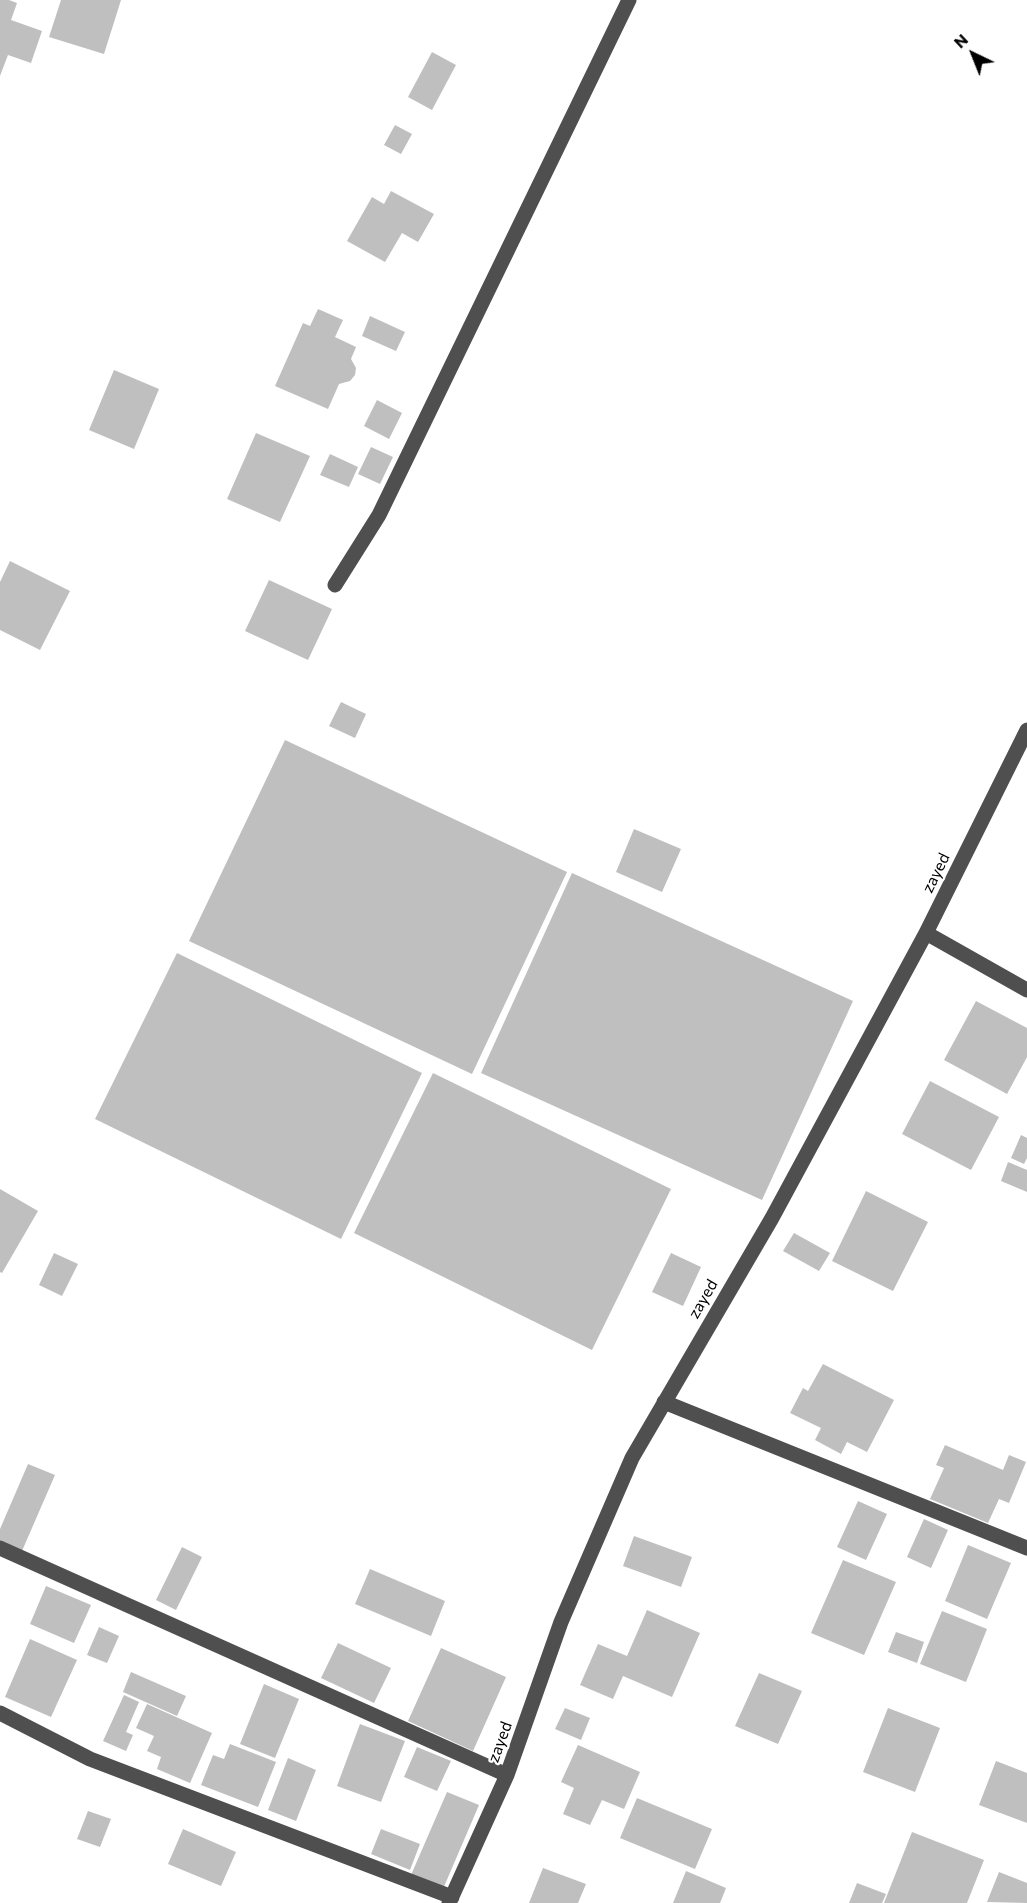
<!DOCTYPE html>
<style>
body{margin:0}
#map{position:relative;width:1027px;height:1903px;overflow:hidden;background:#fff;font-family:Commissioner,sans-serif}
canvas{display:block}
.north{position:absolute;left:943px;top:24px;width:60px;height:60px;-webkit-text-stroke:4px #fff;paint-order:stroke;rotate:317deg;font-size:16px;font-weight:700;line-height:24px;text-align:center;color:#000}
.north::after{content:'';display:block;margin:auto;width:21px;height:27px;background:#000;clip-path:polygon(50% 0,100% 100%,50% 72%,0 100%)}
</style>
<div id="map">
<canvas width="1027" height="1903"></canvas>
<div class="north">N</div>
</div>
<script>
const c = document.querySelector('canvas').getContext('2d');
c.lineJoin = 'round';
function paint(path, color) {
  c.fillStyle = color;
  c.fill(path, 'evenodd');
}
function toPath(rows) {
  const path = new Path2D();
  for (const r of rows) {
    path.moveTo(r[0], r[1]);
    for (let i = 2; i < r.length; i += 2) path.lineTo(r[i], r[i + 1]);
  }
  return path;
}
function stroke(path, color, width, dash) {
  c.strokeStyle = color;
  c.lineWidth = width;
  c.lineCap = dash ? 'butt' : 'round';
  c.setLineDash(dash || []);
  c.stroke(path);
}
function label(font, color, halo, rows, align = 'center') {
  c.font = font + ' Commissioner,sans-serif';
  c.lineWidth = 4.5;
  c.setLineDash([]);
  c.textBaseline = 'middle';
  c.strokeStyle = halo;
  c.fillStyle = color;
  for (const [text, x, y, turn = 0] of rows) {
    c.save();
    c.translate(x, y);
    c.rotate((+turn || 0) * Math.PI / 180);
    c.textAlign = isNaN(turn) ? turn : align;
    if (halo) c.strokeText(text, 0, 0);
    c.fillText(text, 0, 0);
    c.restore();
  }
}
paint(toPath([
 [0,0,9,0,17,3,11,20,42,31,31,63,8,55,0,76],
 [61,0,121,0,104,54,49,37],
 [432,52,456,65,432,110,408,97],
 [395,125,412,134,401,154,384,145],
 [391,191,434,214,418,242,402,233,385,262,347,241,372,197,384,204],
 [318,309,343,320,335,337,356,347,351,359,356,368,355,375,350,381,339,384,328,409,275,386,303,323,310,326],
 [370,316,405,332,396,351,362,336],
 [114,370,159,389,134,449,89,430],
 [377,400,402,413,389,439,364,426],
 [256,433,310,456,280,522,227,499],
 [371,447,393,457,380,484,358,474],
 [330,454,358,467,349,487,320,475],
 [10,561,70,591,40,650,0,630,0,582],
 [269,580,332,609,308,660,245,631],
 [341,702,366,714,355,738,329,726],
 [285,740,567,872,472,1074,189,941],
 [634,829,681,849,662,892,616,872],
 [572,873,853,1001,762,1200,481,1073],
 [177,953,422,1073,341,1239,95,1119],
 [976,1001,1027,1028,1027,1057,1007,1094,944,1060],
 [433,1073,671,1189,592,1350,354,1233],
 [930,1081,999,1117,971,1170,902,1134],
 [1021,1135,1027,1138,1027,1158,1024,1164,1011,1158],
 [1008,1162,1027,1170,1027,1192,1001,1181],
 [0,1189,38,1211,2,1273,0,1272],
 [866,1191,928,1222,893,1291,832,1261],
 [794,1233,830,1253,819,1271,783,1251],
 [54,1253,78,1264,62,1296,39,1285],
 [671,1253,701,1267,683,1306,652,1292],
 [823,1364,894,1400,867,1452,847,1442,841,1454,815,1440,821,1428,790,1413,803,1388,808,1391],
 [945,1445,1003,1470,1009,1455,1026,1462,1009,1503,999,1499,988,1523,930,1499,944,1468,936,1465],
 [28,1464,55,1475,22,1551,0,1541,0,1529],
 [858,1501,887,1514,866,1560,837,1547],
 [924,1519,948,1530,931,1568,907,1557],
 [634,1536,692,1557,681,1587,623,1566],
 [968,1545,1011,1563,987,1619,945,1601],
 [182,1547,202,1557,176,1610,156,1600],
 [843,1560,896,1582,864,1655,811,1633],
 [370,1569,445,1601,431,1636,355,1604],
 [46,1586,91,1605,74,1643,30,1624],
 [647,1610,700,1633,672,1697,623,1676,613,1699,580,1685,598,1644,627,1656],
 [942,1611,987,1629,966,1682,920,1664],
 [99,1627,119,1636,107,1663,87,1655],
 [896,1632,924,1642,917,1663,888,1652],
 [30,1639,77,1660,51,1717,5,1697],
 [338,1643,391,1668,374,1703,321,1678],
 [441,1648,506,1677,473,1751,408,1721],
 [131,1672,186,1696,177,1716,123,1692],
 [759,1673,802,1691,778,1744,735,1726],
 [264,1684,299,1699,275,1758,240,1744],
 [124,1695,139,1702,126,1732,133,1735,126,1751,103,1741],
 [147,1704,212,1733,190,1783,157,1769,161,1757,147,1751,154,1736,136,1728],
 [565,1708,590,1718,581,1740,555,1729],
 [888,1708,940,1728,915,1792,863,1772],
 [360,1724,405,1741,381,1802,337,1786],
 [230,1744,276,1762,258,1807,201,1785,213,1755,224,1759],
 [578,1745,640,1772,624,1809,602,1800,590,1825,563,1814,574,1788,561,1782],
 [417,1747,451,1761,437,1791,404,1777],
 [288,1758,316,1770,296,1821,268,1810],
 [996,1761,1027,1773,1027,1823,979,1805],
 [447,1792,479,1805,443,1889,411,1875],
 [637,1798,712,1829,695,1869,620,1838],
 [88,1811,111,1819,100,1847,77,1839],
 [183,1829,236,1852,221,1886,168,1864],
 [381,1829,420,1844,410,1870,371,1854],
 [912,1832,984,1860,967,1903,884,1903],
 [543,1868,586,1884,578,1903,529,1903],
 [686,1871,726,1888,720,1903,673,1903],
 [999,1872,1027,1883,1027,1903,987,1902],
 [857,1883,886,1894,882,1903,849,1903]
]), '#bfbfbf');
stroke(toPath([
 [335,585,379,515,629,0],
 [926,933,1027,990],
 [664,1402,1027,1548],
 [0,1548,507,1775],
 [0,1713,90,1759,452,1897],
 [449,1903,507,1775,561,1622,632,1458,772,1218,926,933,1027,730]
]), '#4f4f4f', 15);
label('16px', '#000', '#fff', [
 ["zayed",936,873,-64],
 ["zayed",703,1299,-60],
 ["zayed",500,1742,-70]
]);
</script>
